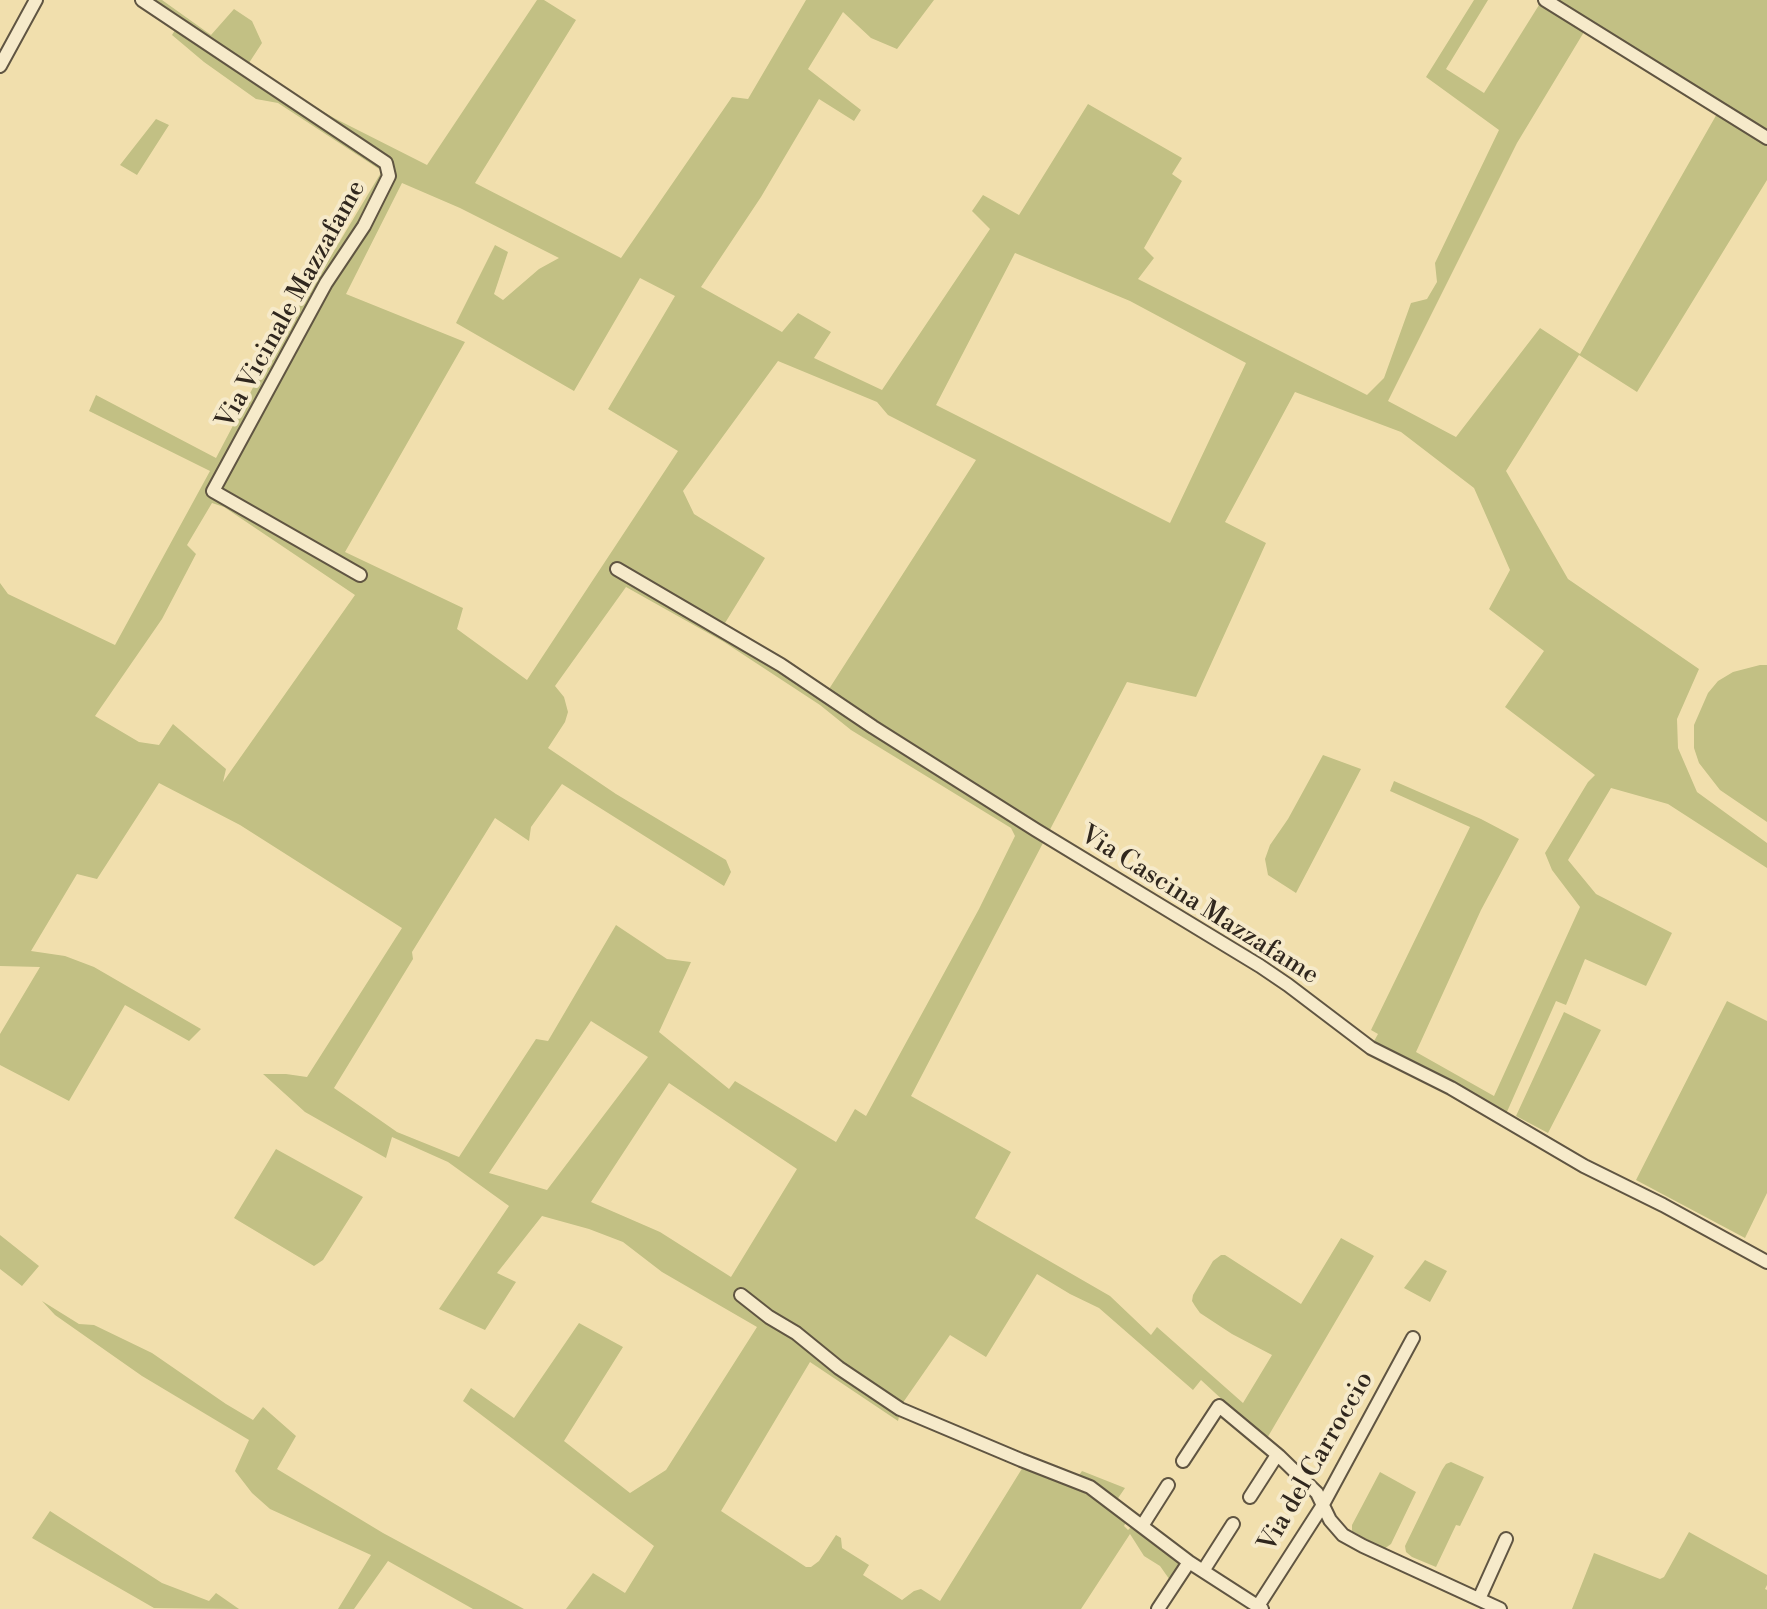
<!DOCTYPE html>
<style>
body{margin:0}
canvas{display:block;background:#f1dfad}
</style>
<canvas width="1767" height="1609"></canvas>
<script>
const c = document.querySelector('canvas').getContext('2d');
c.lineJoin = 'round';
function paint(path, color) {
  c.fillStyle = color;
  c.fill(path, 'evenodd');
}
function toPath(rows) {
  const path = new Path2D();
  for (const r of rows) {
    path.moveTo(r[0], r[1]);
    for (let i = 2; i < r.length; i += 2) path.lineTo(r[i], r[i + 1]);
  }
  return path;
}
function stroke(path, color, width, dash) {
  c.strokeStyle = color;
  c.lineWidth = width;
  c.lineCap = dash ? 'butt' : 'round';
  c.setLineDash(dash || []);
  c.stroke(path);
}
function label(font, color, halo, rows, align = 'center') {
  c.font = font + ' "Libre Bodoni",serif';
  c.lineWidth = 8;
  c.setLineDash([]);
  c.textBaseline = 'middle';
  c.strokeStyle = halo;
  c.fillStyle = color;
  for (const [text, x, y, turn = 0] of rows) {
    c.save();
    c.translate(x, y);
    c.rotate((+turn || 0) * Math.PI / 180);
    c.textAlign = isNaN(turn) ? turn : align;
    if (halo) c.strokeText(text, 0, 0);
    c.fillText(text, 0, 0);
    c.restore();
  }
}
paint(toPath([
 [146,0,162,0,211,35,234,9,252,21,262,43,247,66,334,118,427,165,537,0,544,0,576,20,475,183,621,258,732,97,748,99,806,0,934,0,897,49,871,38,843,12,808,69,861,110,854,121,819,99,761,197,701,287,782,332,798,313,831,332,814,358,882,390,990,229,972,211,983,195,1019,215,1088,104,1182,158,1172,174,1182,181,1144,248,1154,258,1138,279,1367,395,1384,378,1411,303,1427,299,1437,282,1435,263,1499,130,1426,77,1474,0,1488,0,1446,69,1484,93,1539,5,1584,32,1517,143,1388,401,1456,437,1540,328,1580,354,1718,112,1767,145,1767,180,1637,392,1579,355,1506,471,1568,579,1699,669,1677,719,1678,748,1697,792,1767,843,1767,868,1668,804,1611,788,1568,860,1596,894,1672,933,1646,986,1585,959,1566,1005,1556,1001,1506,1114,1373,1043,1378,1034,1371,1030,1470,827,1390,791,1394,781,1481,819,1519,839,1481,910,1416,1052,1494,1096,1580,907,1552,870,1545,853,1588,782,1595,775,1505,707,1544,651,1489,609,1510,570,1474,488,1401,432,1295,392,1225,522,1266,543,1196,697,1127,682,911,1096,1011,1152,975,1218,1110,1296,1151,1335,1157,1327,1243,1403,1272,1355,1232,1334,1200,1313,1195,1306,1192,1301,1193,1295,1213,1261,1221,1255,1225,1255,1301,1304,1341,1238,1374,1256,1266,1440,1201,1380,1193,1390,1099,1308,1070,1294,1037,1274,986,1357,950,1335,902,1404,898,1421,810,1362,721,1511,806,1567,811,1567,819,1561,836,1535,841,1538,842,1548,869,1565,863,1575,902,1600,914,1591,921,1589,940,1601,1023,1467,1074,1482,1082,1471,1125,1488,1112,1507,1127,1520,1124,1526,1128,1530,1134,1524,1184,1564,1172,1583,1160,1566,1144,1556,1130,1534,1081,1609,566,1609,593,1573,625,1593,654,1546,463,1401,471,1388,514,1418,579,1323,623,1347,564,1441,630,1493,666,1470,757,1327,662,1272,623,1242,589,1229,542,1216,497,1273,516,1282,485,1330,439,1309,509,1206,448,1162,392,1137,386,1158,305,1112,263,1074,286,1074,307,1077,402,928,240,825,159,783,97,879,77,874,31,951,65,956,94,967,201,1029,189,1041,125,1005,69,1101,0,1065,0,1034,40,967,0,966,0,583,8,594,115,645,210,471,89,411,96,395,216,458,311,277,322,271,382,171,278,103,256,99,204,62,172,35,180,22],
 [402,183,460,208,559,258,539,269,503,300,494,294,508,252,495,245,456,323,574,391,640,278,675,296,608,409,678,451,527,680,457,629,463,608,345,552,465,342,346,294],
 [1015,253,1130,301,1246,363,1170,523,936,405],
 [778,361,877,402,888,415,976,460,829,689,725,623,765,558,694,514,683,491],
 [212,503,224,507,355,595,223,782,226,769,173,724,159,745,139,742,95,716,162,619,196,554,187,545],
 [626,587,724,642,820,705,851,730,1011,828,1015,836,979,909,866,1116,855,1109,836,1142,735,1081,729,1089,659,1032,691,962,667,959,616,925,548,1041,536,1039,459,1157,397,1132,334,1088,413,959,412,952,495,818,529,841,531,827,562,784,724,886,731,872,726,860,616,794,548,748,565,722,568,712,564,697,555,686],
 [591,1021,648,1057,547,1190,489,1173],
 [669,1083,797,1169,731,1277,660,1232,591,1202],
 [1558,0,1767,0,1767,129,1696,86],
 [156,119,169,125,137,175,120,165],
 [1760,665,1767,665,1767,822,1720,790,1699,763,1694,748,1694,725,1708,693,1718,681,1733,672],
 [1323,755,1361,769,1296,893,1268,875,1265,859,1270,845,1288,819],
 [1727,1001,1767,1021,1767,1193,1745,1238,1636,1180],
 [1564,1012,1601,1030,1548,1133,1516,1116],
 [276,1149,363,1197,323,1260,314,1266,234,1218],
 [0,1235,39,1266,22,1286,0,1269],
 [1425,1260,1447,1271,1430,1302,1404,1288],
 [42,1301,79,1324,94,1325,152,1353,226,1404,253,1420,263,1407,296,1436,277,1469,383,1533,524,1609,473,1609,388,1561,354,1609,338,1609,371,1555,270,1509,252,1493,235,1471,249,1440,142,1376,55,1315],
 [1451,1462,1484,1477,1460,1526,1456,1525,1436,1567,1412,1557,1406,1552,1405,1546,1442,1470,1446,1464],
 [1380,1472,1416,1492,1391,1544,1384,1549,1352,1531,1352,1525],
 [50,1511,162,1583,209,1601,216,1593,239,1609,154,1608,32,1538],
 [1689,1532,1767,1575,1767,1585,1765,1589,1767,1590,1767,1609,1572,1609,1594,1553,1660,1579,1664,1577]
]), '#c2c084');
const minor = toPath([
 [142,0,386,163,389,176,364,226,326,283,213,491,360,575],
 [1545,0,1767,138],
 [0,66,36,0],
 [617,569,781,665,873,727,1036,830,1260,966,1288,985,1371,1048,1451,1088,1584,1166,1663,1205,1767,1262],
 [741,1295,769,1317,796,1333,839,1368,900,1409,1021,1460,1090,1487,1189,1562,1262,1609],
 [1183,1461,1219,1406,1279,1456,1317,1493,1330,1520,1343,1535,1363,1546,1500,1609],
 [1250,1497,1277,1455],
 [1142,1526,1168,1485],
 [1203,1571,1233,1524],
 [1479,1599,1506,1539],
 [1258,1606,1321,1508,1413,1338],
 [1158,1609,1189,1562]
]);
stroke(minor, '#605542', 16);
stroke(minor, '#f6eaca', 12);
label('26px', '#30271e', '#f6eaca', [
 ["Via Vicinale Mazzafame",292,305,-61],
 ["Via Cascina Mazzafame",1199,906,32],
 ["Via del Carroccio",1317,1462,-60]
]);
</script>
